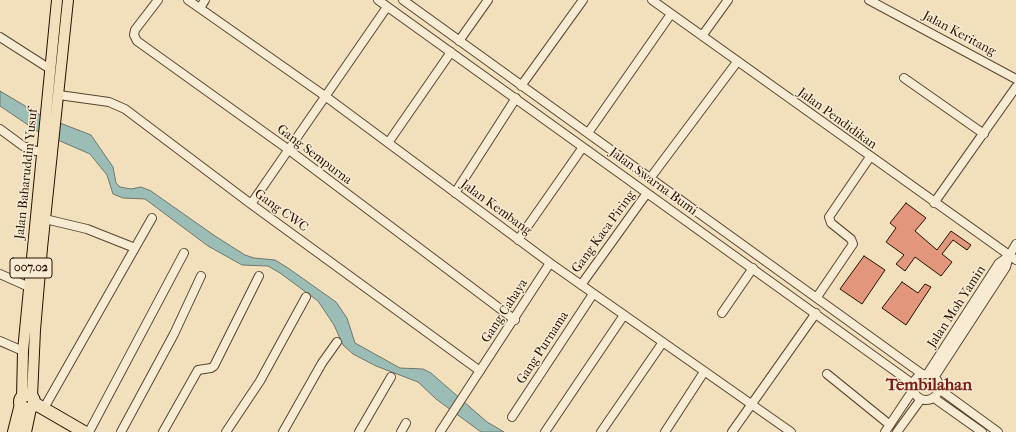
<!DOCTYPE html>
<style>
body{margin:0}
canvas{display:block;background:#f2e0bd}
</style>
<canvas width="1016" height="432"></canvas>
<script>
const c = document.querySelector('canvas').getContext('2d');
c.lineJoin = 'round';
function paint(path, color) {
  c.fillStyle = color;
  c.fill(path, 'evenodd');
}
function toPath(rows) {
  const path = new Path2D();
  for (const r of rows) {
    if (r.length === 3) {
      path.moveTo(r[0] + r[2], r[1]);
      path.arc(r[0], r[1], r[2], 0, 2 * Math.PI);
      continue;
    }
    path.moveTo(r[0], r[1]);
    for (let i = 2; i < r.length; i += 2) path.lineTo(r[i], r[i + 1]);
  }
  return path;
}
function stroke(path, color, width, dash) {
  c.strokeStyle = color;
  c.lineWidth = width;
  c.lineCap = dash ? 'butt' : 'round';
  c.setLineDash(dash || []);
  c.stroke(path);
}
function label(font, color, halo, rows, align = 'center') {
  c.font = font + ' "IM FELL French Canon",serif';
  c.lineWidth = 3;
  c.setLineDash([]);
  c.textBaseline = 'middle';
  c.strokeStyle = halo;
  c.fillStyle = color;
  for (const [text, x, y, turn = 0] of rows) {
    c.save();
    c.translate(x, y);
    c.rotate((+turn || 0) * Math.PI / 180);
    c.textAlign = isNaN(turn) ? turn : align;
    if (halo) c.strokeText(text, 0, 0);
    c.fillText(text, 0, 0);
    c.restore();
  }
}
const water = toPath([
 [0,91,42,116,91,135,113,167,116,183,120,187,131,189,141,187,151,191,215,236,245,255,254,258,275,260,288,268,336,302,347,318,355,343,400,368,423,369,431,373,487,422,504,432,481,432,436,399,418,382,376,366,353,354,343,345,334,325,318,301,280,273,268,266,242,265,208,246,145,199,123,198,113,194,107,175,90,154,37,131,0,106,0,91]
]);
paint(water, '#9bbdb5');
stroke(water, '#6d786d', 1);
const building = toPath([
 [906,203,926,218,915,231,937,250,951,231,971,245,967,250,953,240,942,254,952,262,941,276,915,257,905,271,896,264,904,255,886,242,896,228,890,223,906,203],
 [864,256,885,270,862,304,840,289,864,256],
 [902,282,918,293,925,284,931,287,906,325,882,308,902,282]
]);
paint(building, '#e2967b');
stroke(building, '#281000', 1);
const minor = toPath([
 [158,0,135,30,134,35,137,41,289,150,515,320],
 [188,0,325,96,550,263,791,432],
 [378,0,913,384],
 [403,0,922,374],
 [652,0,1016,260],
 [869,0,1016,79],
 [200,8,205,0],
 [702,36,728,0],
 [0,37,50,69],
 [459,41,488,0],
 [904,78,984,134],
 [521,86,583,0],
 [59,95,109,102,125,109,251,204,480,371],
 [0,129,23,146,36,151,43,151],
 [588,133,671,14],
 [388,143,451,52],
 [651,177,737,62],
 [455,193,516,98],
 [934,203,1016,87],
 [251,204,387,7],
 [45,219,87,229,135,248],
 [518,240,583,147],
 [0,274,29,287],
 [581,285,647,193],
 [817,297,853,244,851,239,831,223,829,217,870,157],
 [722,313,753,268],
 [0,341,23,351],
 [928,373,999,263,1009,256],
 [926,387,13],
 [827,374,890,425],
 [935,376,1006,267,1009,256,1016,244],
 [939,389,998,432],
 [934,398,982,432],
 [44,408,152,218],
 [512,417,593,294],
 [89,432,184,253],
 [121,432,174,334,201,276],
 [163,432,198,370,211,368,214,366,259,276],
 [226,432,260,381,306,297],
 [283,432,322,363,337,342],
 [359,432,391,377],
 [401,432,406,423],
 [440,432,550,263],
 [545,432,624,315],
 [601,432,663,342],
 [665,432,704,372],
 [732,432,816,313],
 [885,432,913,390],
 [897,432,921,399]
]);
const major = toPath([
 [32,397,35,330,42,248,68,0],
 [22,398,23,351,57,0]
]);
const highway = toPath([
 [27,402,7],
 [34,403,84,432],
 [14,432,21,404],
 [25,432,30,408]
]);
stroke(minor, '#5a442f', 10);
stroke(major, '#281000', 12);
stroke(highway, '#281000', 14);
stroke(minor, '#f7ebd4', 8);
stroke(major, '#f2e0bd', 10);
stroke(highway, '#f2e0bd', 12);
for (const [x, y, w] of [
 [31,268,42]
]) {
  const box = new Path2D();
  box.roundRect(x - w / 2, y - 10, w, 20, 3);
  c.fillStyle = '#f7ebd4';
  c.fill(box);
  stroke(box, '#281000', 1);
}
label('bold 12px', '#281000', null, [
 ["007.02",31,268]
]);
label('13px', '#281000', '#f7ebd4', [
 ["Jalan Keritang",959,34,28],
 ["Jalan Pendidikan",837,119,36],
 ["Gang Sempurna",314,155,37],
 ["Jalan Baharuddin Yusuf",27,174,-84],
 ["Jalan Swarna Bumi",653,182,36],
 ["Jalan Kembang",496,208,36],
 ["Gang CWC",281,211,36],
 ["Gang Kaca Piring",604,232,-54],
 ["Jalan Moh Yamin",957,307,-57],
 ["Gang Cahaya",505,311,-57],
 ["Gang Purnama",543,348,-57]
]);
label('bold 17px', '#7a1f14', '#f7ebd4', [
 ["Tembilahan",929,386]
]);
</script>
